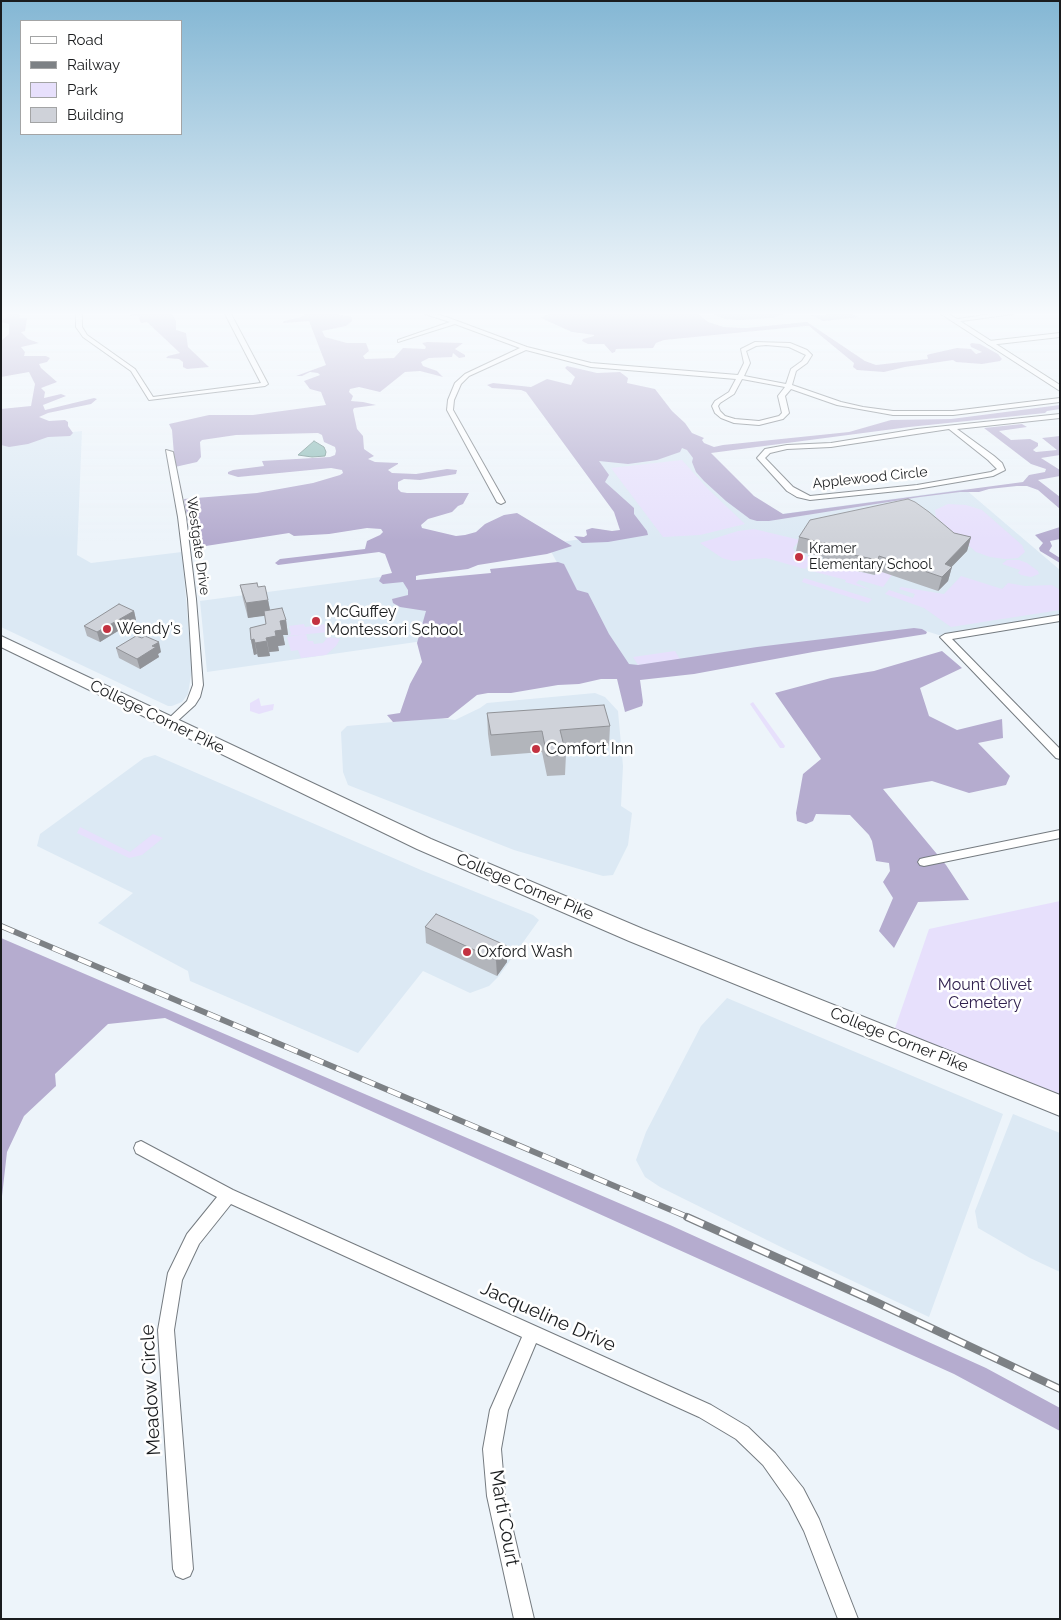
<!DOCTYPE html>
<style>
body{margin:0}
#map{position:relative;width:1061px;height:1620px;overflow:hidden;background:#edf4fa;font-family:Raleway,sans-serif}
canvas{display:block}
.frame{position:absolute;inset:0;border:2px solid #1a1c1e;pointer-events:none}
.legend{position:absolute;left:20px;top:20px;width:162px;height:115px;box-sizing:border-box;background:#fff;border:1px solid #a3a4a5;margin:0;padding:6px 9px;list-style:none;font-size:15px;color:#1a1c1e}
.legend li{display:flex;align-items:center;gap:10px;height:25px}
.legend b{width:25px;border:1px solid #a3a4a5}
</style>
<div id="map">
<canvas width="1061" height="1620"></canvas>
<div class="frame"></div>
<ul class="legend">
<li><b style="height:6px;background:#fff"></b>Road</li>
<li><b style="height:6px;background:#7d8185"></b>Railway</li>
<li><b style="height:14px;background:#e7e0fc"></b>Park</li>
<li><b style="height:14px;background:#cfd2d9"></b>Building</li>
</ul>
</div>
<script>
const c = document.querySelector('canvas').getContext('2d');
c.lineJoin = 'round';
function paint(path, color) {
  c.fillStyle = color;
  c.fill(path, 'evenodd');
}
function toPath(rows) {
  const path = new Path2D();
  for (const r of rows) {
    path.moveTo(r[0], r[1]);
    for (let i = 2; i < r.length; i += 2) path.lineTo(r[i], r[i + 1]);
  }
  return path;
}
function stroke(path, color, width, dash) {
  c.strokeStyle = color;
  c.lineWidth = width;
  c.lineCap = dash ? 'butt' : 'round';
  c.setLineDash(dash || []);
  c.stroke(path);
}
function label(font, color, halo, rows, align = 'center') {
  c.font = font + ' Raleway,sans-serif';
  c.lineWidth = 5;
  c.setLineDash([]);
  c.textBaseline = 'middle';
  c.strokeStyle = halo;
  c.fillStyle = color;
  for (const [text, x, y, turn = 0] of rows) {
    c.save();
    c.translate(x, y);
    c.rotate((+turn || 0) * Math.PI / 180);
    c.textAlign = isNaN(turn) ? turn : align;
    if (halo) c.strokeText(text, 0, 0);
    c.fillText(text, 0, 0);
    c.restore();
  }
}
paint(toPath([
 [82,431,77,555,91,563,182,552,192,669,188,694,182,702,172,706,168,706,1,627,1,440],
 [691,442,759,517,965,489,1060,570,1060,618,945,637,926,631,619,678,547,544,638,531,583,455],
 [410,573,437,639,207,672,200,601],
 [595,693,605,697,618,711,623,766,621,806,632,813,628,845,613,875,603,876,514,850,348,785,343,772,341,732,347,726,439,718,455,720,480,708,487,703],
 [155,755,421,870,533,915,539,920,499,976,489,986,470,993,423,971,358,1053,190,981,188,971,98,923,133,893,37,846,40,834,144,758],
 [727,998,1003,1114,929,1317,787,1250,660,1187,645,1177,636,1160,646,1132,701,1026],
 [1013,1114,1060,1133,1060,1272,1030,1258,978,1228,975,1211]
]), '#dce9f4');
paint(toPath([
 [682,460,708,489,745,524,700,535,663,537,611,468],
 [948,504,966,505,982,510,1022,545,1025,552,1018,558,1005,559,990,557,976,552,936,517,935,510],
 [754,529,800,540,793,548,795,552,815,559,805,569,766,558,733,561,722,558,700,543,738,531],
 [818,560,823,561,822,563,874,575,876,568,894,572,883,587,859,580,856,583,871,590,845,582,846,580,808,570],
 [1007,560,1019,560,1027,563,1038,571,1039,574,1031,577,1021,575,1018,573,1020,570,1002,564],
 [961,576,1002,589,1008,583,1025,586,1052,585,1060,590,1060,610,951,627,924,608,885,594,889,590,913,598,915,594,899,589,901,587,944,594],
 [804,578,872,599,868,603,802,582],
 [304,624,305,627,326,624,329,632,287,636,291,634,289,626],
 [306,634,308,641,313,641,314,644,323,643,328,637,340,639,336,646,326,655,301,658,298,650,291,651,287,637],
 [675,651,680,659,638,665,633,657],
 [259,698,261,706,274,704,273,710,259,714,250,711,250,703],
 [753,702,785,746,784,748,780,748,750,704],
 [80,827,130,852,153,834,163,838,142,855,129,858,77,833],
 [1060,901,1060,1106,892,1037,929,929]
]), '#e7e0fc');
paint(toPath([
 [7,314,19,314,20,318,27,318,25,331,21,332,28,339,39,343,21,347,25,352,24,356,46,356,50,358,47,362,39,364,41,368,57,382,41,388,45,392,44,398,61,394,66,396,43,405,45,410,94,398,97,399,91,404,48,413,39,417,49,421,65,420,68,422,68,426,73,433,70,436,48,437,28,444,9,447,1,445,1,409,31,406,35,384,29,372,1,377,1,341,9,334,9,324,1,322,1,321,7,317],
 [131,314,172,314,176,321,176,330,186,333,188,347,209,367,187,369,183,367,183,362,179,359,166,358,168,356,180,353,147,322,141,323,138,316,130,316],
 [304,314,336,314,352,317,352,321,346,326,322,331,325,337,347,343,366,343,369,351,363,356,365,359,394,358,403,348,425,349,426,347,422,343,427,342,463,343,455,349,465,355,465,357,459,358,453,353,452,357,429,358,421,362,423,366,437,371,443,377,420,371,405,372,380,392,359,387,350,389,349,392,353,396,351,401,363,402,376,405,354,408,353,410,357,429,363,436,364,449,374,456,368,459,375,462,398,463,398,464,388,470,392,473,416,474,447,469,457,470,456,474,420,480,404,479,398,482,398,489,401,492,407,493,469,493,463,504,458,506,452,512,428,519,421,525,422,528,456,536,465,535,476,532,485,524,504,515,517,513,572,546,547,554,478,565,468,569,420,575,416,576,416,580,491,573,490,569,558,562,564,564,577,590,588,593,609,634,629,664,638,665,757,647,914,628,922,629,927,632,926,634,813,652,694,674,640,680,643,702,642,706,625,712,617,679,601,679,579,684,558,685,511,693,488,693,477,695,448,718,393,722,387,715,400,713,410,684,422,662,417,643,426,611,400,607,393,603,392,599,408,595,408,590,403,582,383,584,379,581,382,575,392,573,385,554,379,552,278,565,275,563,280,559,365,549,367,541,380,535,383,532,381,529,367,528,329,534,294,536,289,533,193,548,184,499,257,493,313,483,340,475,343,473,342,470,331,468,238,477,228,474,228,472,233,470,264,466,262,461,330,457,335,455,336,451,335,447,324,442,322,435,318,433,236,435,202,440,200,442,201,457,197,462,175,467,172,430,169,424,209,415,253,415,326,405,321,392,310,389,304,381,320,375,318,373,310,372,302,376,296,376,326,365,309,321,283,323,284,321,304,316],
 [549,314,698,314,708,322,724,327,745,328,807,322,865,361,876,365,928,359,927,355,930,354,957,348,971,349,976,354,982,352,971,347,970,344,972,343,980,344,998,354,1002,359,1000,361,982,364,956,362,953,360,905,367,884,372,857,370,853,367,854,363,809,326,806,326,664,340,656,343,653,348,616,349,615,352,612,353,604,344,588,344,582,341,583,339,594,336,594,335,572,332,541,318],
 [713,314,784,314,773,318,740,320,725,319],
 [851,314,860,317,823,321,811,315],
 [567,366,597,373,620,372,628,378,627,383,655,389,672,411,685,423,692,433,704,438,702,440,704,443,714,447,723,445,849,432,891,420,951,419,1060,405,1060,409,1047,411,1045,413,909,427,711,453,754,496,783,514,1023,482,1029,475,1045,472,1046,469,1031,464,984,428,1022,424,1027,427,999,431,1011,440,1030,439,1038,443,1038,446,1033,450,1036,452,1057,450,1042,438,1060,436,1060,455,1041,458,1060,470,1060,476,1038,480,1060,497,1060,509,1038,490,1027,486,1017,486,989,489,979,492,960,492,920,497,769,521,757,521,750,519,726,501,704,481,696,472,692,462,693,458,687,450,682,448,680,452,657,460,628,464,599,461,609,475,605,482,634,508,634,514,647,531,648,535,608,542,582,543,574,536,584,537,587,535,586,530,592,528,612,531,620,530,614,512,526,392,521,390,492,388,487,385,493,383,531,387,547,379,571,385,575,377,565,368],
 [1060,527,1060,539,1050,541,1052,546,1049,551,1060,558,1060,563,1040,551,1039,548,1043,543,1035,535],
 [942,651,962,668,920,688,929,716,957,730,1002,719,1003,738,978,743,1010,776,1006,785,969,793,932,781,883,789,946,865,969,900,918,902,894,948,879,931,893,898,883,882,890,871,889,863,876,861,872,841,869,835,850,815,816,814,813,821,806,824,797,821,796,813,803,774,821,759,775,693,831,678,874,671],
 [1,938,670,1225,986,1368,1060,1408,1060,1431,954,1374,165,1018,108,1024,55,1074,56,1086,24,1116,7,1152,1,1205]
]), '#b5accf');
const water = toPath([
 [314,441,324,447,326,452,325,456,312,457,298,455,314,441]
]);
paint(water, '#8ebcb7');
stroke(water, '#6b8c89', 1);
const minor = toPath([
 [76,314,82,314,82,327,87,335,135,369,153,397,261,383,225,314,231,314,268,384,265,386,149,400,131,371,83,337,76,327,76,314],
 [425,314,436,314,449,318,527,347,591,363,738,375,744,363,741,349,755,342,790,343,807,350,812,355,807,363,796,371,792,385,841,402,863,407,893,411,953,411,1060,398,1060,402,953,415,893,415,837,405,791,389,785,396,789,413,783,419,759,425,734,423,721,418,715,413,712,406,715,401,729,392,736,379,591,367,526,350,469,376,461,384,454,400,453,410,505,502,501,504,497,502,447,410,448,400,455,383,465,374,520,348,455,324,398,342,398,340,450,322,425,314],
 [766,345,789,347,806,355,802,361,791,369,786,384,744,376,750,363,746,351,756,346,766,345],
 [742,379,785,387,778,396,782,413,779,416,759,421,735,419,725,416,720,411,718,406,720,403,734,394,742,379],
 [991,314,1013,314,954,322,951,320,991,314],
 [1060,333,1060,337,989,345,986,343,989,341,1060,333],
 [1060,414,1060,418,957,429,994,456,1002,463,1005,470,993,476,917,489,810,500,797,497,787,491,757,458,765,449,787,445,831,443,917,429,1060,414],
 [949,429,988,460,997,469,991,472,917,485,810,496,793,487,765,458,770,453,787,449,831,447,949,429],
 [166,450,173,452,186,517,196,599,203,685,200,697,195,705,173,725,169,726,164,723,187,701,193,685,188,599,178,517,166,450],
 [1060,615,1060,621,952,639,1060,749,1060,759,1056,758,940,637,945,634,1060,615],
 [1060,830,1060,838,924,866,920,865,918,862,920,859,924,858,1060,830],
 [141,1141,233,1190,711,1405,748,1427,775,1453,803,1488,819,1519,858,1619,838,1619,804,1531,789,1502,763,1465,736,1439,699,1417,536,1343,508,1410,501,1449,505,1496,534,1619,514,1619,487,1496,483,1449,490,1410,522,1337,231,1204,199,1244,182,1280,174,1330,193,1569,190,1576,183,1579,176,1576,173,1569,158,1330,168,1273,187,1234,217,1197,136,1153,134,1148,136,1143,141,1141]
]);
const tertiary = toPath([
 [941,314,949,314,1060,385,1060,391,941,314]
]);
const trunk = toPath([
 [1,636,431,839,643,929,1060,1095,1060,1116,629,941,417,849,1,647,1,636]
]);
stroke(minor, '#757b80', 2);
stroke(tertiary, '#757b80', 2);
stroke(trunk, '#757b80', 2);
paint(minor, '#fff');
paint(tertiary, '#fff');
paint(trunk, '#fff');
const railFar1 = toPath([
 [1,926,690,1218]
]);
const rail = toPath([
 [687,1217,876,1302,1060,1389]
]);
stroke(railFar1, '#7d8185', 6);
stroke(rail, '#7d8185', 8);
stroke(railFar1, '#fff', 4.5, [14]);
stroke(rail, '#fff', 5.5, [18]);
paint(toPath([
 [954,533,971,537,967,551,952,566,948,581,938,591,876,570,875,575,822,563,823,557,796,551,799,537],
 [240,585,258,587,268,600,270,610,286,620,288,635,283,635,285,645,278,646,279,651,269,652,270,656,258,657,257,654,254,655,251,640,266,624,265,615,248,618,243,599],
 [134,611,136,620,100,642,87,636,84,626],
 [116,648,161,652,158,654,159,657,140,669,119,658],
 [487,713,610,726,609,746,565,750,566,754,565,775,547,776,542,752,491,756,488,734],
 [425,927,507,962,497,976,426,943]
]), '#b2b5bb');
paint(toPath([
 [971,537,967,551,941,578,945,564],
 [952,567,948,581,938,591,942,577],
 [268,600,271,615,248,618,246,603],
 [134,611,136,620,100,642,97,632],
 [286,620,288,635,283,635,285,645,278,646,279,651,269,652,266,638,275,631,280,621],
 [254,639,257,654,254,655,251,640],
 [267,641,270,656,258,657,255,643],
 [159,642,161,652,158,654,159,657,140,669,137,659,152,646],
 [507,946,507,962,497,976,496,960]
]), '#919398');
const building = toPath([
 [908,499,915,502,929,512,954,533,971,537,945,564,952,567,942,577,879,556,878,560,824,549,828,544,799,537,810,520,908,499],
 [257,583,258,587,265,586,268,600,246,603,240,585,257,583],
 [119,604,134,611,97,632,84,626,119,604],
 [282,608,286,620,280,621,282,630,275,631,276,636,266,638,267,641,255,643,254,639,251,640,250,628,266,624,264,611,282,608],
 [136,636,142,638,145,636,159,642,152,646,156,647,137,659,116,648,136,636],
 [604,705,610,726,560,730,566,754,547,756,542,731,491,735,487,713,604,705],
 [436,914,507,946,496,960,425,927,436,914]
]);
paint(building, '#cfd2d9');
stroke(building, '#919398', 1);
const sky = c.createLinearGradient(0, 0, 0, 541);
sky.addColorStop(0, '#84b7d4');
sky.addColorStop(0.58, '#f7fafd');
sky.addColorStop(1, '#f7fafd00');
c.fillStyle = sky;
c.fillRect(0, 0, 1061, 541);
for (const [x, y, r, color] of [
 [799,557,5,"#c33241"],
 [316,621,5,"#c33241"],
 [107,629,5,"#c33241"],
 [536,749,5,"#c33241"],
 [467,952,5,"#c33241"]
]) {
  const dot = new Path2D();
  dot.arc(x, y, r, 0, 2 * Math.PI);
  c.fillStyle = color;
  c.fill(dot);
  stroke(dot, '#fff', 2);
}
label('14px', '#1a1c1e', '#fff', [
 ["Applewood Circle",870,478,-6],
 ["Westgate Drive",198,546,82]
]);
label('14px', '#1a1c1e', '#fff', [
 ["Kramer",809,549],
 ["Elementary School",809,565]
], 'left');
label('16px', '#1a1c1e', '#fff', [
 ["McGuffey",326,612],
 ["Montessori School",326,630],
 ["Wendy's",117,629],
 ["Comfort Inn",546,749],
 ["Oxford Wash",477,952]
], 'left');
label('16px', '#1a1c1e', '#fff', [
 ["College Corner Pike",157,717,26],
 ["College Corner Pike",525,887,23],
 ["College Corner Pike",899,1040,22]
]);
label('16px', '#31214e', '#fff', [
 ["Mount Olivet",985,985],
 ["Cemetery",985,1003]
]);
label('19px', '#1a1c1e', '#fff', [
 ["Jacqueline Drive",548,1317,24],
 ["Meadow Circle",151,1390,-93],
 ["Marti Court",504,1518,80]
]);
</script>
